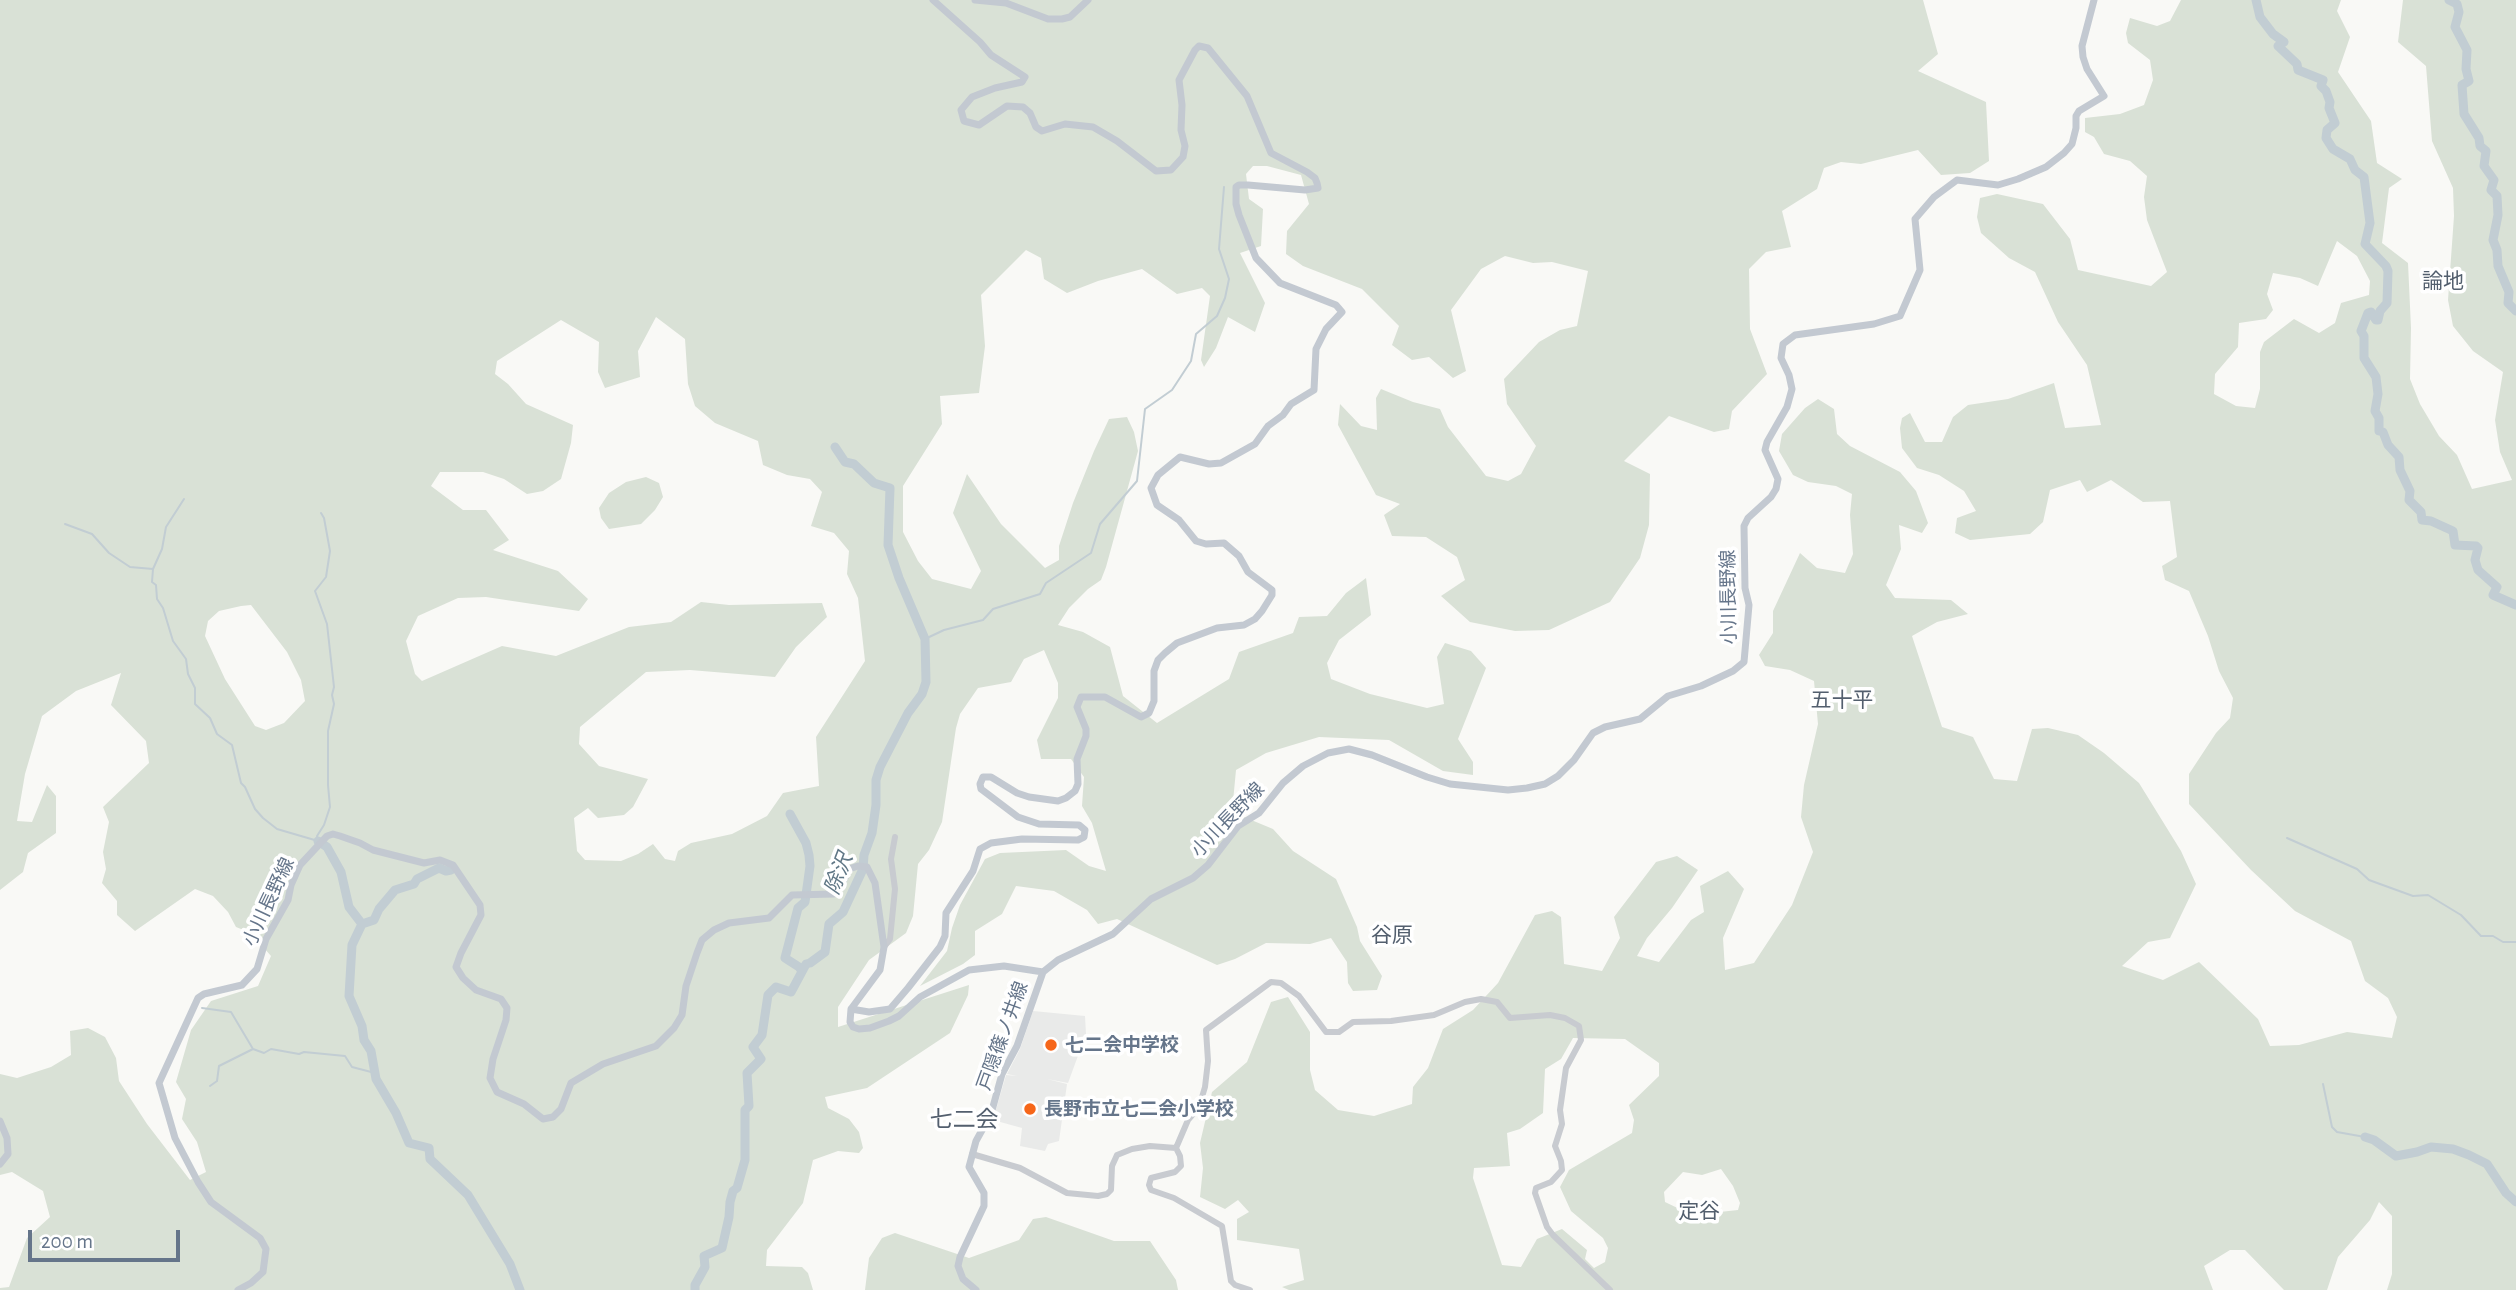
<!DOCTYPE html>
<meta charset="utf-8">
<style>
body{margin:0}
#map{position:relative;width:2516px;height:1290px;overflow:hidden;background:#f9f9f6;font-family:"Alegreya Sans",sans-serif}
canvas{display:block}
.scale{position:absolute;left:28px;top:1230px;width:152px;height:32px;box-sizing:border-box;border:4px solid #65758a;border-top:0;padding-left:9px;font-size:21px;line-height:24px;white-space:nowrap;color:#65758a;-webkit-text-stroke:5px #fff;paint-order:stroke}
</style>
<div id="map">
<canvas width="2516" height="1290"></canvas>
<div class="scale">200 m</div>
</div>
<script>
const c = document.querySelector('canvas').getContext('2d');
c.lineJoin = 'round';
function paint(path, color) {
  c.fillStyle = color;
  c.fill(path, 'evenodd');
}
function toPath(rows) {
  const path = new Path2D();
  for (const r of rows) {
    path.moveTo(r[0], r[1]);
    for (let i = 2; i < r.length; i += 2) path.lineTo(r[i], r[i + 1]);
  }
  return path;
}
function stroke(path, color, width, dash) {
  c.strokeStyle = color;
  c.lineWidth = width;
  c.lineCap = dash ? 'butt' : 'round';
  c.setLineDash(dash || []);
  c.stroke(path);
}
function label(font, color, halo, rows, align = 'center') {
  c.font = font + ' "Alegreya Sans","Noto Sans JP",sans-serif';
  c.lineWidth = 7;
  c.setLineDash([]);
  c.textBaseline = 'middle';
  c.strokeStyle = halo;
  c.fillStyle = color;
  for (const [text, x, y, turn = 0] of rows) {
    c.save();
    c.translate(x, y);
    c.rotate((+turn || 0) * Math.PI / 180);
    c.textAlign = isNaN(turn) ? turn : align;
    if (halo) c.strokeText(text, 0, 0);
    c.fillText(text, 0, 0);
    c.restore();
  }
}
paint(toPath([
 [1033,1011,1085,1016,1086,1034,1068,1083,1047,1079,1067,1084,1059,1141,1048,1144,1045,1151,1020,1146,1022,1128,993,1120,1006,1075,1017,1076,1007,1074,1020,1049]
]), '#e9eae9');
paint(toPath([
 [0,0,1923,0,1938,54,1918,71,1986,102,1989,161,1970,173,1941,175,1918,150,1861,164,1841,162,1824,168,1817,189,1782,211,1791,247,1766,252,1749,269,1750,329,1767,374,1732,411,1729,429,1714,432,1669,416,1624,461,1650,474,1649,525,1640,558,1610,602,1549,630,1515,631,1470,622,1441,596,1465,580,1457,557,1426,537,1392,536,1384,515,1400,504,1376,495,1338,425,1340,404,1361,426,1377,430,1376,398,1381,389,1413,402,1440,409,1448,427,1486,476,1508,481,1521,474,1536,446,1507,404,1504,379,1539,342,1560,330,1577,326,1588,271,1552,262,1533,263,1505,256,1481,269,1451,310,1466,371,1453,378,1429,357,1412,360,1392,345,1399,326,1362,289,1303,266,1286,254,1287,231,1309,204,1301,175,1267,166,1253,166,1246,174,1249,199,1263,209,1261,246,1240,253,1265,303,1255,332,1228,317,1216,348,1204,367,1201,360,1210,296,1202,288,1177,294,1142,269,1098,281,1067,293,1044,279,1041,258,1026,250,981,295,985,346,979,393,940,396,942,424,903,486,903,532,918,561,932,579,971,589,981,571,953,513,967,474,1001,524,1045,568,1059,560,1059,546,1073,503,1094,451,1109,419,1127,417,1134,432,1138,451,1106,567,1101,580,1088,589,1069,608,1058,625,1083,632,1110,647,1123,696,1157,723,1229,679,1239,652,1293,633,1299,617,1327,616,1346,593,1366,578,1371,615,1339,640,1327,663,1331,679,1370,694,1427,708,1444,704,1437,657,1445,643,1471,651,1486,668,1458,739,1473,762,1473,775,1443,771,1389,740,1319,737,1266,753,1236,770,1232,812,1273,829,1293,851,1336,879,1357,927,1360,941,1382,976,1377,990,1353,991,1348,983,1347,962,1331,938,1310,944,1266,943,1235,959,1217,965,1117,919,1098,924,1087,910,1054,891,1016,886,1002,914,975,931,975,955,963,964,920,986,947,951,952,928,960,905,985,859,1000,853,1066,850,1089,866,1106,871,1092,823,1082,806,1084,777,1071,759,1041,759,1037,740,1058,698,1058,683,1044,650,1024,659,1011,682,978,688,960,714,956,728,942,822,929,850,918,864,913,916,906,933,869,960,838,1007,838,1027,969,985,968,995,950,1033,867,1088,825,1097,828,1108,849,1119,859,1132,863,1148,859,1153,838,1151,813,1160,803,1203,767,1250,766,1266,802,1267,808,1273,813,1290,0,1290,0,1288,9,1287,27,1238,50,1217,43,1191,12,1172,0,1175,0,1074,17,1078,51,1067,71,1055,70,1031,88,1028,105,1037,116,1058,119,1081,147,1124,190,1180,206,1172,197,1142,182,1119,186,1099,176,1082,191,1030,211,1001,258,986,271,956,251,933,236,927,228,912,213,896,195,889,135,931,117,915,117,901,102,883,106,869,103,852,109,822,103,807,149,763,146,741,111,705,121,673,76,691,42,716,25,774,17,821,32,822,47,785,56,796,56,833,28,853,23,872,0,890],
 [656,317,685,339,688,384,695,406,715,423,758,441,763,465,787,475,810,479,822,492,811,526,834,533,849,551,847,574,858,598,865,661,816,737,819,786,783,793,767,816,732,834,691,843,678,851,675,861,665,859,653,844,638,854,621,861,585,860,577,851,574,818,588,808,598,818,624,815,633,807,648,779,599,766,579,744,580,727,646,672,690,670,775,677,796,647,827,617,822,603,729,605,701,602,671,622,629,627,556,656,502,646,422,681,415,674,406,641,418,616,458,598,486,597,579,611,588,599,558,571,493,550,509,540,486,510,463,510,431,486,440,472,483,472,504,479,527,494,543,491,561,479,571,443,573,425,526,404,508,384,495,374,497,361,561,320,599,342,598,372,605,388,640,377,638,351],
 [251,605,287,652,301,680,305,701,284,723,266,730,255,726,225,679,205,636,208,621,219,611,241,606],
 [2181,0,2341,0,2337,11,2350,37,2338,72,2371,121,2377,163,2402,179,2389,188,2382,243,2408,263,2411,328,2410,379,2420,404,2439,436,2457,455,2472,489,2512,480,2500,452,2495,420,2503,372,2473,351,2453,326,2448,300,2454,216,2453,188,2432,141,2426,66,2398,42,2403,0,2516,0,2516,1290,2387,1290,2392,1274,2392,1216,2379,1202,2370,1220,2338,1257,2327,1290,2284,1290,2245,1250,2230,1250,2204,1266,2213,1290,1289,1290,1282,1287,1304,1280,1299,1249,1237,1240,1237,1219,1249,1212,1238,1200,1225,1209,1200,1197,1203,1168,1200,1143,1212,1092,1247,1062,1271,1002,1288,997,1310,1032,1310,1070,1315,1090,1338,1110,1374,1116,1412,1104,1413,1087,1428,1068,1443,1029,1473,1010,1498,983,1535,915,1552,911,1561,917,1564,964,1602,971,1620,938,1614,917,1656,862,1677,856,1698,870,1672,908,1647,938,1637,956,1659,962,1691,920,1704,912,1700,886,1728,871,1744,889,1723,938,1725,970,1754,963,1792,905,1813,852,1801,817,1804,785,1818,724,1814,681,1790,670,1765,666,1759,655,1773,633,1773,611,1800,553,1817,568,1845,573,1853,554,1850,515,1852,494,1836,486,1808,482,1793,475,1779,451,1782,434,1805,408,1818,399,1834,409,1837,434,1850,446,1900,472,1916,491,1928,523,1922,533,1899,525,1901,549,1886,585,1895,598,1951,600,1968,614,1937,622,1912,636,1942,727,1973,737,1994,779,2017,781,2032,729,2048,728,2078,735,2104,753,2139,783,2181,851,2196,884,2170,938,2148,942,2122,966,2163,980,2199,962,2258,1019,2270,1046,2299,1045,2347,1032,2392,1038,2397,1017,2388,998,2365,981,2351,941,2295,911,2251,870,2189,804,2189,774,2216,733,2230,718,2233,698,2219,671,2208,636,2189,591,2165,580,2162,566,2177,557,2170,501,2143,502,2111,480,2087,492,2080,480,2050,490,2043,522,2030,534,1970,540,1955,533,1957,518,1976,511,1964,491,1939,475,1917,468,1902,448,1900,428,1902,418,1910,413,1925,442,1942,442,1953,417,1968,405,2008,399,2054,383,2065,428,2101,425,2087,365,2058,322,2035,272,2009,258,1981,233,1977,217,1980,198,1997,194,2043,204,2070,239,2078,270,2151,286,2167,272,2147,220,2144,197,2147,176,2130,161,2104,154,2094,137,2085,132,2085,118,2120,114,2144,105,2153,80,2150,60,2128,43,2126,33,2130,18,2157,26,2170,21],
 [2337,241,2357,256,2370,281,2369,295,2341,303,2335,323,2319,333,2294,319,2264,342,2260,352,2260,389,2255,408,2236,406,2214,394,2215,374,2238,347,2239,323,2266,319,2273,310,2267,294,2273,273,2300,278,2318,286],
 [1573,1038,1625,1039,1659,1063,1659,1076,1629,1105,1634,1120,1632,1133,1569,1170,1560,1187,1571,1211,1603,1238,1608,1248,1605,1262,1594,1268,1585,1259,1587,1250,1562,1229,1537,1239,1521,1267,1502,1265,1473,1178,1474,1168,1510,1166,1507,1133,1520,1129,1543,1113,1545,1069,1561,1059],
 [1721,1169,1733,1186,1740,1203,1738,1210,1692,1215,1665,1202,1664,1192,1683,1172,1702,1175],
 [646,477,659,483,663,497,655,510,641,524,609,529,601,518,599,508,609,493,626,482],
 [1046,1217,1114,1241,1150,1241,1176,1280,1178,1290,865,1290,869,1258,882,1238,895,1233,969,1258,1019,1240,1033,1219]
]), '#d9e1d6');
stroke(toPath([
 [65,524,92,534,109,553,130,567,153,569,152,582,156,585,157,599,163,608,173,641,186,659,188,674,195,688,195,704,210,718,217,734,232,745,241,783,245,787,255,809,263,818,277,829,318,841,317,836,324,825,330,807,328,785,328,731,334,704,332,695,334,687,327,624,315,591,326,577,330,551,324,518,321,513],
 [153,569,162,549,166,527,184,499],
 [925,639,944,630,983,620,993,609,1040,594,1046,583,1091,553,1100,524,1137,481,1145,409,1172,390,1191,361,1196,334,1217,316,1225,298,1229,279,1219,249,1224,187],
 [2287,838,2357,869,2369,880,2413,896,2428,895,2461,915,2481,936,2493,936,2503,942,2516,942],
 [202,1008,231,1012,253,1049,264,1053,271,1049,299,1054,304,1052,345,1056,352,1067,375,1073],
 [2323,1084,2332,1127,2337,1132,2365,1137],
 [210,1086,217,1081,219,1066,253,1049]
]), '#c2cdd3', 2);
stroke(toPath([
 [2256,0,2260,17,2273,34,2284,42,2278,46,2297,64,2298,70,2323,80,2321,86,2326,91,2330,102,2329,108,2335,123,2327,130,2326,138,2333,149,2350,159,2355,170,2364,177,2370,223,2365,244,2386,266,2388,271,2387,303,2380,311,2378,320,2376,320,2371,312,2368,313,2361,331,2364,336,2364,358,2376,377,2378,394,2375,411,2379,418,2379,431,2383,432,2388,445,2399,457,2400,470,2410,491,2409,500,2421,512,2422,520,2431,521,2453,531,2455,545,2476,546,2478,548,2475,560,2478,570,2497,587,2493,595,2516,605],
 [2449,0,2457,4,2459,12,2455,27,2467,50,2466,69,2469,81,2462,85,2464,114,2479,138,2480,146,2486,151,2484,166,2494,180,2491,190,2497,196,2498,215,2493,240,2497,250,2498,266,2509,292,2508,303,2516,311],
 [790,814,806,843,809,855,810,866,805,902,798,908,785,958,799,967,802,971],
 [318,841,327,847,341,872,349,907,362,924,352,945,349,996,362,1026,364,1040,371,1051,376,1079,396,1113,409,1143,429,1148,430,1159,468,1195,510,1264,520,1290],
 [362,924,374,920,379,909,395,890,414,884,417,879,439,868,446,871,451,870],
 [2365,1137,2374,1140,2396,1156,2417,1152,2431,1147,2453,1149,2469,1155,2487,1164,2506,1193,2516,1202],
 [695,1290,695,1285,705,1267,704,1256,722,1248,729,1217,730,1202,733,1191,737,1188,745,1160,745,1110,749,1106,747,1073,761,1059,753,1047,762,1035,768,995,776,987,791,992,806,964,810,963,825,952,829,924,843,912,863,869,864,855,872,833,876,805,876,780,880,767,908,713,922,694,926,682,925,639,899,578,888,545,890,488,874,483,854,464,845,462,835,447]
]), '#c2cdd3', 9);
stroke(toPath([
 [884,947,890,939,895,889,891,859,895,837],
 [972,1154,1020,1168,1067,1193,1098,1196,1107,1194,1111,1190,1112,1166,1117,1155,1132,1149,1150,1146,1176,1148],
 [1250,1290,1235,1285,1231,1281,1222,1226,1174,1198,1151,1190,1149,1185,1151,1178,1175,1172,1181,1166,1180,1156,1176,1148,1188,1120,1199,1107,1205,1087,1208,1061,1206,1030,1271,982,1281,983,1299,996,1326,1032,1339,1032,1353,1022,1391,1021,1434,1015,1465,1002,1481,999,1497,1002,1510,1018,1550,1015,1565,1018,1579,1026,1581,1040,1566,1068,1560,1110,1562,1124,1555,1146,1561,1161,1562,1170,1551,1182,1536,1188,1535,1193,1547,1227,1553,1235,1610,1290]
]), '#c8cbd0', 6);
stroke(toPath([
 [975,0,1006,3,1048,19,1062,19,1070,17,1088,0],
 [851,1009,869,1012,890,1009,908,988,940,947,945,936,946,913,973,871,980,849,991,843,1022,839,1078,840,1084,837,1085,830,1079,825,1039,824,1018,817,981,789,980,784,983,777,991,777,1017,793,1029,797,1058,801,1066,798,1075,791,1078,784,1077,759,1086,736,1086,729,1077,707,1081,697,1105,697,1141,717,1149,713,1154,701,1154,671,1158,660,1165,653,1177,643,1217,628,1244,625,1255,619,1262,611,1272,595,1272,590,1248,572,1239,556,1224,543,1206,544,1196,541,1179,520,1157,505,1151,488,1158,475,1180,457,1209,464,1221,463,1255,444,1268,426,1283,415,1291,404,1314,390,1316,349,1326,329,1342,312,1336,305,1280,283,1256,258,1239,215,1236,204,1236,187,1239,185,1248,185,1305,190,1318,188,1317,183,1315,178,1307,172,1271,153,1247,96,1208,48,1199,46,1195,50,1179,80,1182,105,1181,130,1185,146,1183,157,1171,170,1156,171,1117,141,1093,127,1065,124,1042,131,1036,127,1030,113,1023,107,1007,106,979,125,964,121,961,110,972,97,995,88,1022,82,1025,77,991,55,980,42,933,0],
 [0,1121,7,1138,8,1154,0,1164],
 [238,1290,251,1283,263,1272,266,1249,260,1238,211,1202,198,1182,175,1138,159,1083,198,998,204,994,242,985,257,969,266,939,288,900,291,885,300,865,327,836,333,834,340,836,360,843,373,850,424,863,440,860,453,865,480,905,481,915,461,953,456,967,463,978,476,990,501,999,507,1008,506,1020,493,1059,490,1078,497,1092,524,1104,543,1119,553,1117,561,1109,571,1083,603,1064,656,1046,674,1028,682,1015,686,986,697,953,702,940,714,930,729,923,769,918,792,895,834,894,841,886,849,869,858,866,867,867,875,883,884,947,880,970,851,1009,850,1022,853,1027,859,1029,870,1028,889,1021,899,1016,920,997,969,970,1004,966,1043,972],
 [976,1290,963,1279,958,1266,960,1257,984,1206,984,1193,969,1167,976,1141,991,1114,1002,1074,1017,1046,1043,972,1058,960,1113,934,1151,899,1193,878,1208,865,1238,826,1259,813,1283,783,1303,766,1328,753,1349,749,1372,755,1427,777,1450,784,1508,790,1527,788,1545,784,1558,776,1574,760,1593,733,1605,727,1640,719,1668,696,1701,686,1733,671,1744,662,1749,605,1745,588,1744,526,1748,518,1771,497,1776,489,1778,479,1765,450,1767,442,1787,407,1792,389,1789,375,1781,358,1783,344,1795,335,1874,324,1900,316,1920,270,1915,219,1934,197,1957,180,1998,185,2018,179,2046,167,2064,153,2072,144,2076,128,2076,116,2079,111,2104,96,2087,69,2083,57,2082,46,2094,0]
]), '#c3c9d1', 7);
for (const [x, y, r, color] of [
 [1051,1045,7,"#f66619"],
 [1030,1109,7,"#f66619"]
]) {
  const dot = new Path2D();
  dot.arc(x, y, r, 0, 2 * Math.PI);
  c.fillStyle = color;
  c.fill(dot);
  stroke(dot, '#fff', 2.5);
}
label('19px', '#65758a', '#fff', [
 ["小川長野線",1729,597,-91],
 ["小川長野線",1228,820,-46],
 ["小川長野線",269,902,-65],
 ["戸隠篠ノ井線",1003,1036,-70]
]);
label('bold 19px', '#65758a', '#fff', [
 ["七二会中学校",1065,1045],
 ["長野市立七二会小学校",1044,1109]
], 'left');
label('21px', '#535f6e', '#fff', [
 ["論地",2443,282],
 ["五十平",1842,701],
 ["谷原",1392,936],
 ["定谷",1699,1212]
]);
label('italic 21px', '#607786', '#fff', [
 ["除沢",839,874,-69]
]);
label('23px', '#535f6e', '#fff', [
 ["七二会",964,1120]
]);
</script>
